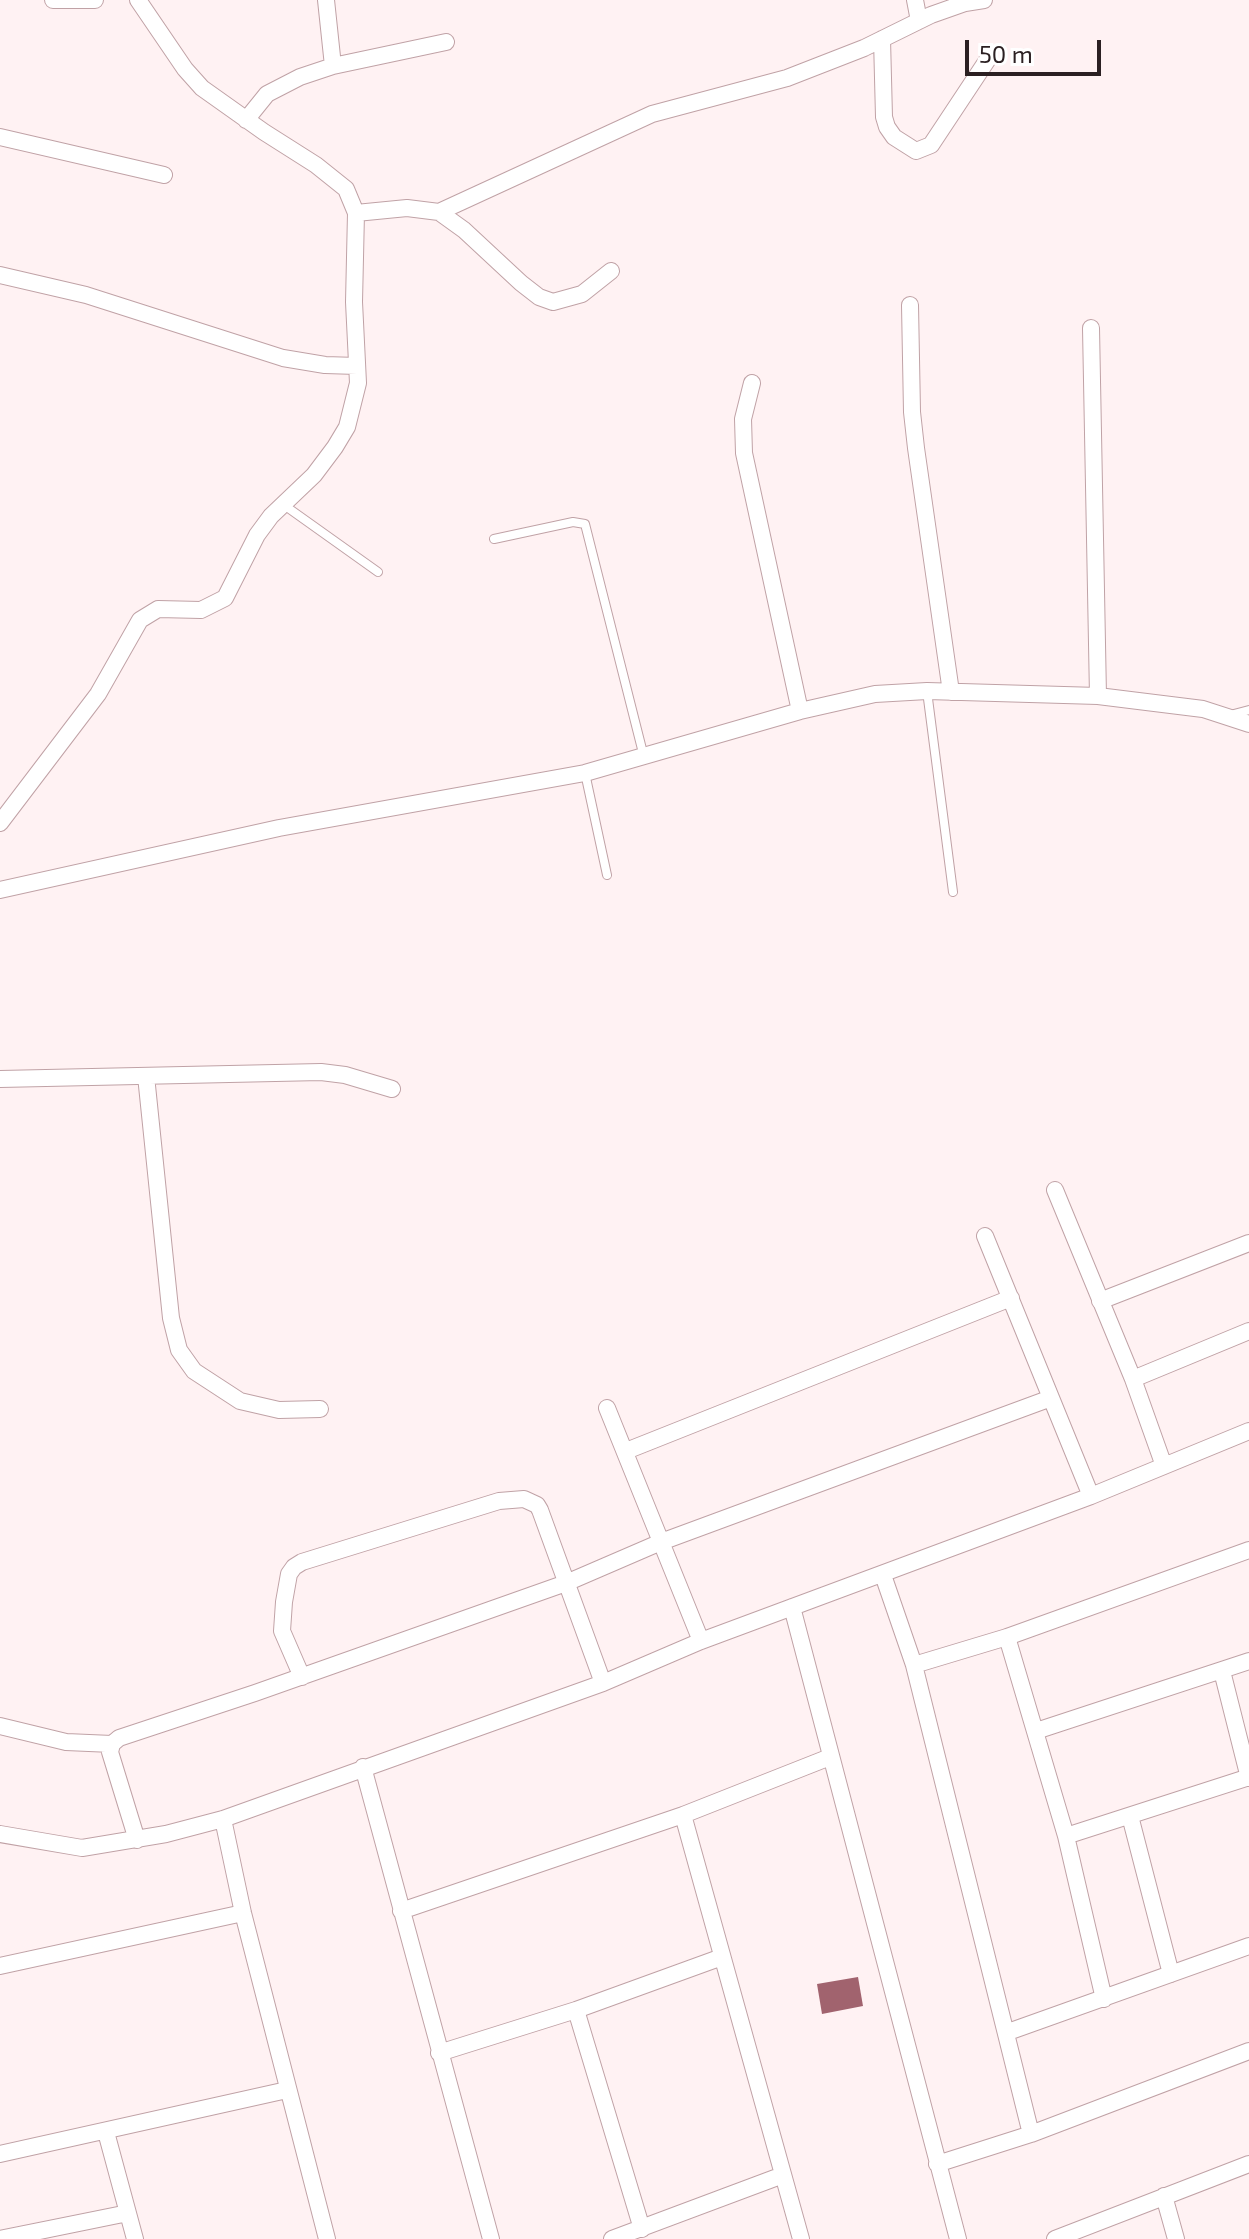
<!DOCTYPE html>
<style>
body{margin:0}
#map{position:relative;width:1249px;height:2239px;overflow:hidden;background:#fff2f3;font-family:"Exo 2",sans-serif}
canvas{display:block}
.scale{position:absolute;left:965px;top:40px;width:136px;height:36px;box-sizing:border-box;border:4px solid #2b2022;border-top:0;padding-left:10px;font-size:24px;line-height:28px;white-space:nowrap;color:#2b2022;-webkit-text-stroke:6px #fff;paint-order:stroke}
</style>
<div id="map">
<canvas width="1249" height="2239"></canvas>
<div class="scale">50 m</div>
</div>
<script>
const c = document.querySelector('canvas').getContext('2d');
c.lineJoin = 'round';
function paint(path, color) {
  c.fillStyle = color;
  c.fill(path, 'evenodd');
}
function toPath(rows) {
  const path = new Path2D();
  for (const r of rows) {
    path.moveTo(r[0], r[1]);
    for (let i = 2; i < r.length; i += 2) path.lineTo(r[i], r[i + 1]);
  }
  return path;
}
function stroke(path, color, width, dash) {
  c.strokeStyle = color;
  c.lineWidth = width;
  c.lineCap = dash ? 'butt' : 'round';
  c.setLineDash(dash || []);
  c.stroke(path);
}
paint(toPath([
 [858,1977,863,2006,822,2014,817,1984]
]), '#a1636e');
const lane = toPath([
 [284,505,378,572],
 [494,539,573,522,585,524,644,757],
 [927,691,953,892],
 [1230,715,1249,710],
 [585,773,607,875]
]);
const street = toPath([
 [53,0,95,0],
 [326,0,333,66],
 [915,0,919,21],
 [882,39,884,117,887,127,894,137,916,151,931,145,988,59],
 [246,120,267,94,300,77,333,66,446,42],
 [0,137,164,175],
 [439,212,652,114,787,78,864,48,931,15,965,3,984,0],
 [356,213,407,208,439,212,464,230,521,283,539,297,553,302,582,294,611,271],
 [0,275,86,295,283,358,325,365,357,366],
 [910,305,912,412,916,448,951,692],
 [1091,328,1098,696],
 [752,383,743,419,744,453,800,711],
 [0,823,98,694,140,620,158,609,201,610,225,598,257,535,271,516,314,475,335,447,347,427,358,383,354,302,356,213,346,189,316,165,264,132,202,88,185,69,138,0],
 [0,890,279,828,585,773,800,711,875,694,927,691,1098,696,1203,709,1249,724],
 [146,1076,171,1318,179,1350,194,1371,240,1401,279,1410,320,1409],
 [0,1079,321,1072,345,1075,392,1089],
 [1055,1190,1133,1379,1164,1466],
 [985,1236,1091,1496],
 [1100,1301,1249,1243],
 [1133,1379,1249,1331],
 [607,1408,701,1641],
 [626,1451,1011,1298],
 [883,1575,914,1665,1031,2134],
 [792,1607,958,2239],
 [1007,1637,1066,1836,1104,1999],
 [914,1665,1007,1637,1249,1550],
 [1222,1671,1249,1778],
 [302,1677,282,1631,284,1602,289,1574,294,1567,302,1562,499,1501,524,1499,537,1505,540,1510,603,1683],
 [0,1726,66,1742,112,1744],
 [1036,1731,1249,1661],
 [363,1767,491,2239],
 [683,1815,801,2239],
 [1130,1816,1171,1974],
 [223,1819,243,1913,327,2239],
 [0,1834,82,1848,166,1834,223,1819,603,1683,701,1641,1091,1496,1249,1431],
 [1066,1836,1249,1777],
 [137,1840,110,1752,112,1744,119,1738,255,1693,566,1583,661,1542,1051,1398],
 [401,1911,683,1815,830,1757],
 [0,1966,243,1913],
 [576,2010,642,2229],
 [1008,2032,1249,1946],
 [439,2053,576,2010,722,1957],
 [106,2132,135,2239],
 [0,2154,287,2090],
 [937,2164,1031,2134,1249,2051],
 [1164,2196,1176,2239],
 [0,2239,128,2213],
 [612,2239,783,2175],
 [1055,2239,1249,2164]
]);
stroke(lane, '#c0a2a6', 10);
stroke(street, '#c0a2a6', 18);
stroke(lane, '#fff', 8);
stroke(street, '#fff', 16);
</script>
